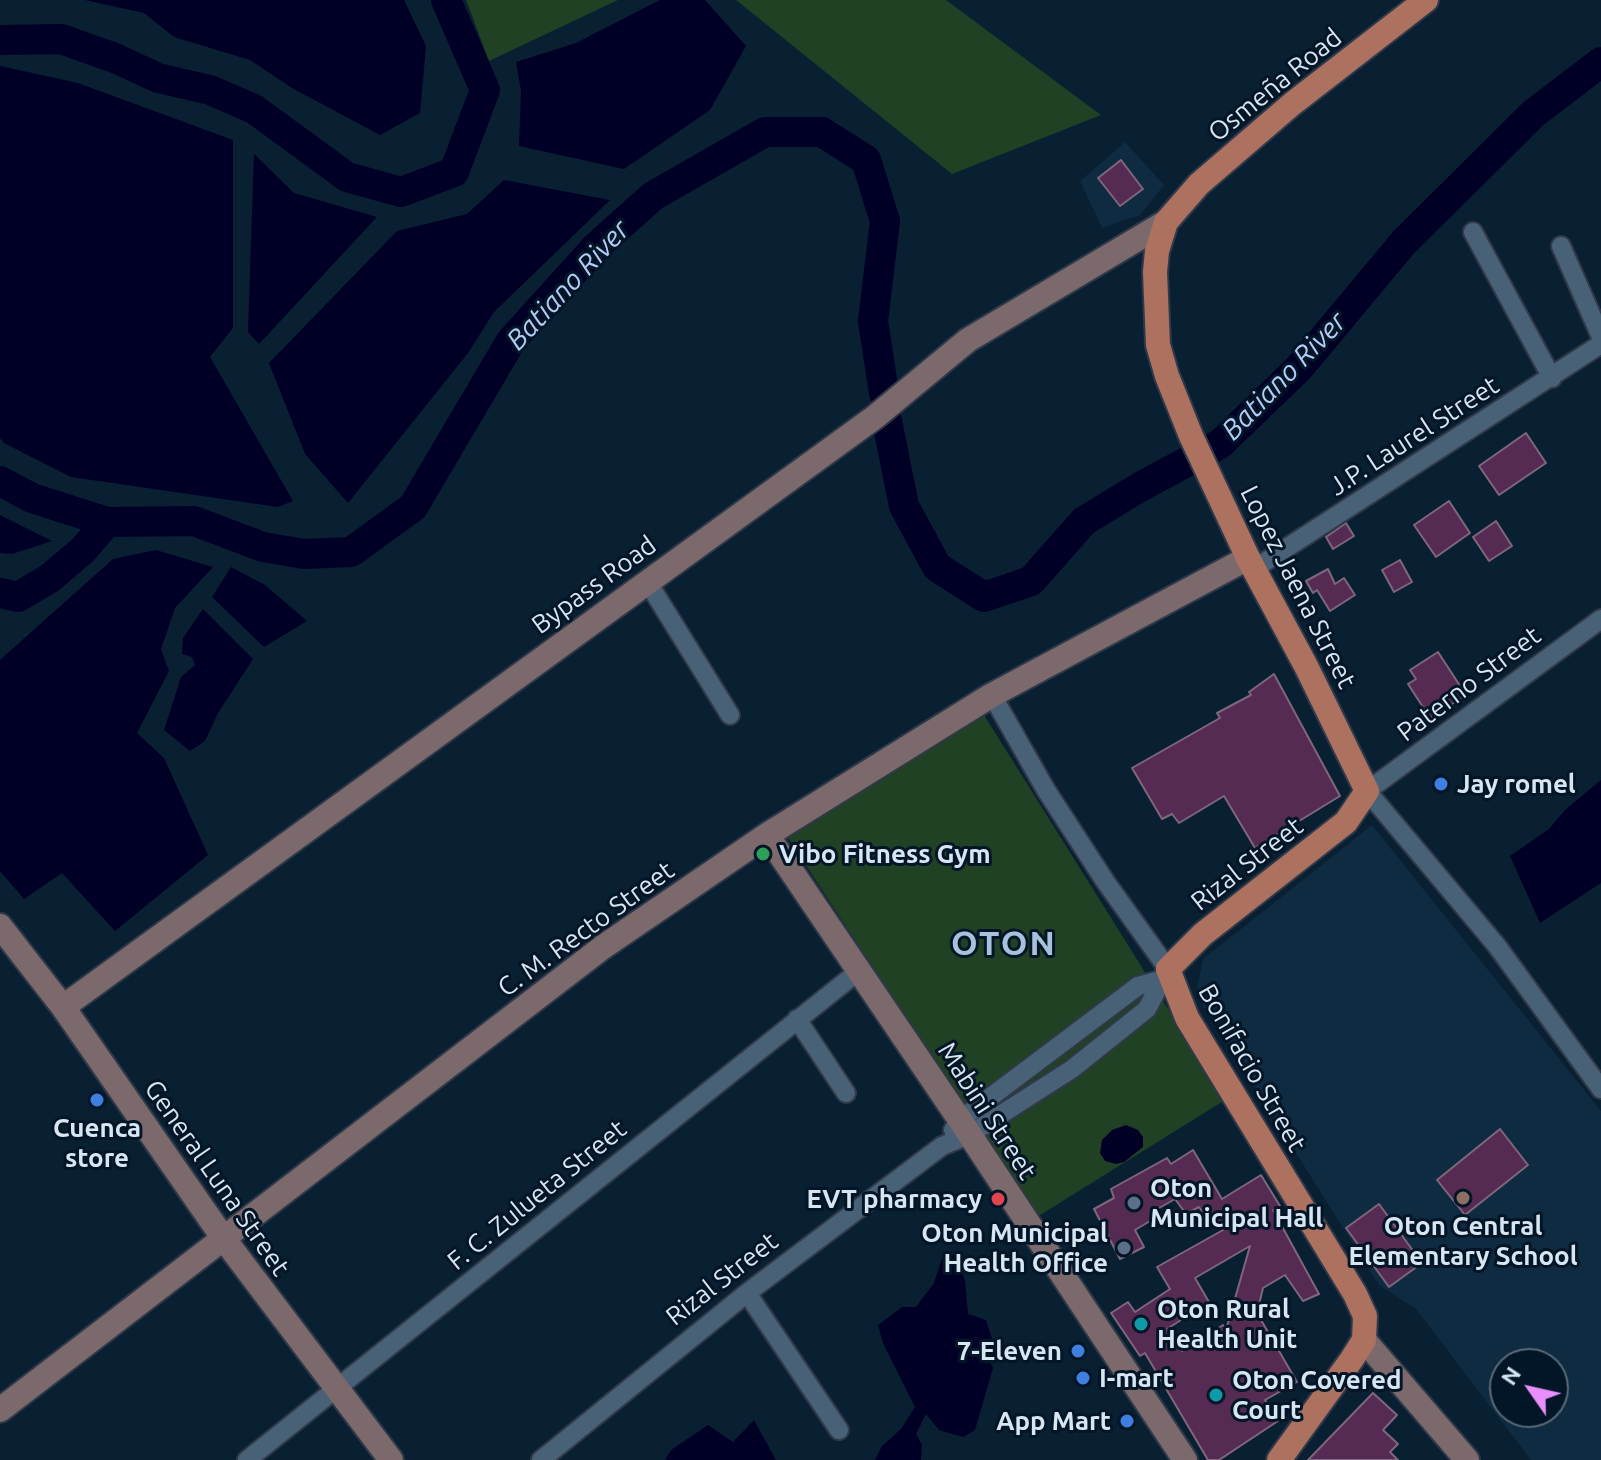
<!DOCTYPE html>
<meta charset="utf-8">
<style>
body{margin:0}
#map{position:relative;width:1601px;height:1460px;overflow:hidden;background:#091f32;font-family:Ubuntu,sans-serif}
canvas{display:block}
.north{position:absolute;left:1489px;top:1348px;width:80px;height:80px;box-sizing:border-box;background:#021627;border:2px solid #586978;border-radius:50%;rotate:304deg;font-size:22px;font-weight:700;line-height:32px;text-align:center;color:#d8e5f2}
.north::after{content:'';display:block;margin:auto;width:28px;height:36px;background:#ea8dfd;clip-path:polygon(50% 0,100% 100%,50% 72%,0 100%)}
</style>
<div id="map">
<canvas width="1601" height="1460"></canvas>
<div class="north">N</div>
</div>
<script>
const c = document.querySelector('canvas').getContext('2d');
c.lineJoin = 'round';
function paint(path, color) {
  c.fillStyle = color;
  c.fill(path, 'evenodd');
}
function toPath(rows) {
  const path = new Path2D();
  for (const r of rows) {
    path.moveTo(r[0], r[1]);
    for (let i = 2; i < r.length; i += 2) path.lineTo(r[i], r[i + 1]);
  }
  return path;
}
function stroke(path, color, width, dash) {
  c.strokeStyle = color;
  c.lineWidth = width;
  c.lineCap = dash ? 'butt' : 'round';
  c.setLineDash(dash || []);
  c.stroke(path);
}
function label(font, color, halo, rows, align = 'center') {
  c.font = font + ' Ubuntu,sans-serif';
  c.lineWidth = 6;
  c.setLineDash([]);
  c.textBaseline = 'middle';
  c.strokeStyle = halo;
  c.fillStyle = color;
  for (const [text, x, y, turn = 0] of rows) {
    c.save();
    c.translate(x, y);
    c.rotate((+turn || 0) * Math.PI / 180);
    c.textAlign = isNaN(turn) ? turn : align;
    if (halo) c.strokeText(text, 0, 0);
    c.fillText(text, 0, 0);
    c.restore();
  }
}
paint(toPath([
 [1125,142,1164,185,1140,215,1102,228,1080,181],
 [1372,825,1601,1111,1601,1460,1531,1460,1416,1309,1379,1285,1196,994,1203,959],
 [1505,1364,1553,1364,1553,1412,1505,1412]
]), '#0e2b42');
paint(toPath([
 [466,0,618,0,489,61],
 [736,0,946,0,1101,115,952,174],
 [984,715,1225,1100,1037,1217,786,835]
]), '#204123');
paint(toPath([
 [85,0,404,0,426,46,420,113,380,135,292,88,250,60,174,37,144,13],
 [660,0,705,0,746,46,710,110,624,169,519,146,521,91,516,62,576,43],
 [0,66,78,83,233,140,233,328,210,357,293,501,278,507,71,477,4,443,0,438],
 [254,154,294,193,377,217,259,344,248,332],
 [504,180,610,200,494,312,468,353,348,503,305,454,269,363,397,231,467,214],
 [0,515,52,541,12,554,0,553],
 [156,550,213,567,175,608,161,649,169,671,137,733,164,758,208,855,115,931,62,873,24,899,0,871,0,660,113,559],
 [231,567,265,585,307,621,264,647,212,597],
 [203,609,253,659,218,713,205,741,190,751,164,730,181,677,195,665,192,657,182,654,183,638],
 [1601,780,1601,883,1540,923,1510,856,1549,829,1565,810],
 [1126,1125,1138,1130,1143,1137,1143,1147,1124,1162,1116,1164,1105,1161,1100,1153,1102,1140,1112,1130],
 [957,1254,965,1281,968,1314,986,1320,992,1339,989,1360,993,1368,975,1430,963,1437,939,1430,926,1414,916,1434,922,1445,921,1460,875,1460,882,1446,901,1429,915,1407,883,1343,878,1325,902,1307,916,1307,934,1283,942,1258],
 [754,1420,776,1460,665,1460,671,1450,708,1425,733,1442]
]), '#000026');
stroke(toPath([
 [0,40,61,39,115,58,158,78,210,90,254,109,347,177,401,192,454,172,485,90,446,0],
 [887,421,904,506,937,567,984,597,1031,581,1084,521,1140,487,1220,444,1299,368,1404,242,1533,114,1601,62],
 [0,481,32,498,107,522],
 [0,593,18,597,50,578,83,550,107,522,194,521,263,547,304,554,351,552,413,507,511,341,595,248,653,196,765,132,822,132,866,160,885,221,873,321,884,393]
]), '#000026', 30);
const building = toPath([
 [1121,160,1143,189,1120,206,1098,178,1121,160],
 [1526,433,1546,463,1499,495,1479,466,1526,433],
 [1449,501,1470,533,1436,557,1414,525,1449,501],
 [1496,521,1512,546,1489,561,1473,537,1496,521],
 [1346,523,1354,536,1333,549,1326,537,1346,523],
 [1400,560,1412,582,1394,592,1382,570,1400,560],
 [1328,569,1335,584,1344,578,1355,595,1330,611,1317,590,1313,593,1306,581,1328,569],
 [1438,652,1466,695,1430,718,1408,684,1416,679,1410,670,1438,652],
 [1274,674,1340,796,1255,848,1224,796,1179,823,1172,814,1162,819,1132,768,1220,718,1217,713,1251,695,1249,692,1274,674],
 [1500,1129,1528,1165,1465,1215,1437,1180,1500,1129],
 [1193,1150,1222,1199,1261,1175,1280,1206,1273,1210,1319,1294,1303,1301,1285,1275,1263,1288,1257,1313,1297,1382,1265,1400,1278,1421,1219,1460,1208,1460,1145,1353,1140,1356,1111,1313,1128,1302,1135,1312,1170,1289,1157,1267,1223,1230,1213,1213,1206,1217,1199,1207,1186,1214,1175,1199,1152,1212,1155,1218,1135,1230,1144,1247,1120,1259,1094,1209,1114,1198,1111,1189,1167,1158,1171,1164,1193,1150],
 [1250,1246,1226,1330,1223,1325,1182,1351,1167,1329,1209,1302,1195,1278,1250,1246],
 [1379,1204,1422,1263,1389,1287,1346,1228,1379,1204],
 [1373,1393,1397,1415,1383,1430,1398,1444,1390,1452,1398,1460,1308,1460,1373,1393]
]);
paint(building, '#552b53');
stroke(building, '#7e667c', 2);
const street = toPath([
 [1473,232,1552,378],
 [1561,246,1601,337],
 [1254,569,1601,344],
 [647,581,730,715],
 [1601,619,1367,791,1497,946,1601,1089],
 [797,1019,846,1093],
 [953,1130,960,1120,1138,986,1160,980],
 [747,1293,839,1430],
 [247,1460,860,970],
 [541,1460,747,1293,942,1146,969,1135,1072,1069,1147,1009,1168,969,1105,881,1046,790,992,695]
]);
const secondary = toPath([
 [767,835,960,1120,1185,1460],
 [0,926,63,1007,224,1239,391,1460],
 [63,1007,875,417,968,340,1166,222],
 [1364,1340,1467,1460],
 [0,1410,603,947,767,835,992,695,1248,558]
]);
const primary = toPath([
 [1279,1460,1352,1359,1364,1340,1365,1316,1355,1294,1187,1018,1168,969,1203,934,1346,822,1367,791,1307,668,1248,558,1191,436,1167,376,1158,345,1155,272,1157,251,1166,222,1199,184,1292,104,1426,0]
]);
stroke(street, '#303949', 22);
stroke(secondary, '#303949', 28);
stroke(primary, '#303949', 28);
stroke(street, '#496177', 18);
stroke(secondary, '#7b696b', 24);
stroke(primary, '#ad7160', 24);
for (const [x, y, r, color] of [
 [1441,784,8,"#3f7fe0"],
 [763,854,8,"#2e9e5b"],
 [97,1100,8,"#3f7fe0"],
 [1463,1198,8,"#8d6e63"],
 [998,1199,8,"#e0444e"],
 [1134,1203,8,"#5c6f8a"],
 [1124,1248,8,"#5c6f8a"],
 [1141,1324,8,"#0f9aa8"],
 [1078,1351,8,"#3f7fe0"],
 [1083,1378,8,"#3f7fe0"],
 [1216,1395,8,"#0f9aa8"],
 [1127,1421,8,"#3f7fe0"]
]) {
  const dot = new Path2D();
  dot.arc(x, y, r, 0, 2 * Math.PI);
  c.fillStyle = color;
  c.fill(dot);
  stroke(dot, '#021627', 3);
}
label('26px', '#d8e5f2', '#021627', [
 ["Osmeña Road",1275,85,-39],
 ["J.P. Laurel Street",1414,436,-33],
 ["Bypass Road",594,585,-36],
 ["Lopez Jaena Street",1298,587,63],
 ["Paterno Street",1469,684,-37],
 ["Rizal Street",1247,864,-38],
 ["C. M. Recto Street",586,929,-36],
 ["Bonifacio Street",1252,1068,60],
 ["Mabini Street",987,1111,57],
 ["General Luna Street",217,1178,55],
 ["F. C. Zulueta Street",537,1195,-39],
 ["Rizal Street",722,1279,-38]
]);
label('bold 26px', '#d8e5f2', '#021627', [
 ["Jay romel",1457,784],
 ["Vibo Fitness Gym",779,854],
 ["Cuenca",97,1128,"center"],
 ["store",97,1158,"center"],
 ["Oton",1150,1188],
 ["Municipal Hall",1150,1218],
 ["EVT pharmacy",982,1199,"right"],
 ["Oton Central",1463,1226,"center"],
 ["Elementary School",1463,1256,"center"],
 ["Oton Municipal",1108,1233,"right"],
 ["Health Office",1108,1263,"right"],
 ["Oton Rural",1157,1309],
 ["Health Unit",1157,1339],
 ["7-Eleven",1062,1351,"right"],
 ["I-mart",1099,1378],
 ["Oton Covered",1232,1380],
 ["Court",1232,1410],
 ["App Mart",1111,1421,"right"]
], 'left');
label('italic 28px', '#b2ccf9', '#021627', [
 ["Batiano River",568,285,-47],
 ["Batiano River",1284,376,-46]
]);
c.letterSpacing = '2px';
label('bold 34px', '#a8c2db', '#021627', [
 ["OTON",1004,944]
]);
c.letterSpacing = '0px';
</script>
